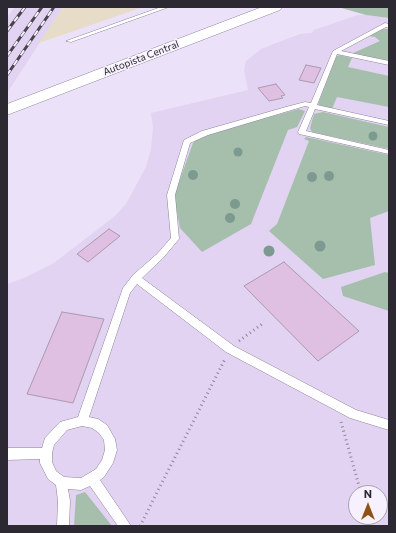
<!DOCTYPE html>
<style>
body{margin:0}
#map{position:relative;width:396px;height:533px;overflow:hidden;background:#ebe1f9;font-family:Commissioner,sans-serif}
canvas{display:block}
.frame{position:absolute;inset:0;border:8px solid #2d2932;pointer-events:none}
.north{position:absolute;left:348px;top:485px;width:40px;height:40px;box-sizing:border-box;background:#f7f1ff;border:1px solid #a6a1ad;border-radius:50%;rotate:0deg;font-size:11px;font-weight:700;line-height:16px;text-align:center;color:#2d2932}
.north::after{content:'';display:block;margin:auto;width:14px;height:18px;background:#905116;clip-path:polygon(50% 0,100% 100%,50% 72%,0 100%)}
</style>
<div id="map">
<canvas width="396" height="533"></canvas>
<div class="frame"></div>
<div class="north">N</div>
</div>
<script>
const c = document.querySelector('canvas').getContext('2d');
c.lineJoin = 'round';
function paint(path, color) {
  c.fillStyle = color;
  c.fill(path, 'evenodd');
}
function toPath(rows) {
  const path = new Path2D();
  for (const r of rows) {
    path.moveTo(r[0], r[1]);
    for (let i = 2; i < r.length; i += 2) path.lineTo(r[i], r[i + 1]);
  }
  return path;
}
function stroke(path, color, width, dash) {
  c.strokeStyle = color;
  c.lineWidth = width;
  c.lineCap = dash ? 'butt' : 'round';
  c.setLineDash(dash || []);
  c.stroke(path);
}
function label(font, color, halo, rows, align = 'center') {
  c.font = font + ' Commissioner,sans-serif';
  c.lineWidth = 3;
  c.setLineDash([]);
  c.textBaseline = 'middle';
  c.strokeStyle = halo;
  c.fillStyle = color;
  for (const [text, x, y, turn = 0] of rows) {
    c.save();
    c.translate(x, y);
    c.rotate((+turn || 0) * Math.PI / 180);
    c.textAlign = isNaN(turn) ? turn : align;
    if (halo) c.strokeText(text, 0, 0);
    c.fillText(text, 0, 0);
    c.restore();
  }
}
paint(toPath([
 [15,7,63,7,7,93,7,17],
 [358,15,366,15,389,18,389,526,7,526,7,284,24,278,54,263,115,216,126,204,146,167,151,149,153,127,151,113,248,90,244,70,246,61,261,49,300,34,312,33,314,30],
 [356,493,380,493,380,517,356,517]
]), '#e1d3f1');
paint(toPath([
 [63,7,143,7,39,43]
]), '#e6dcc7');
paint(toPath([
 [338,7,389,7,389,18,366,15],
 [383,29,389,29,389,62,353,53,380,41,375,37,369,36],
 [339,55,352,58,348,67,389,76,389,107,337,97,332,109,320,107,318,104,336,57],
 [299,109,305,111,297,127,288,130,251,224,202,252,180,228,174,196,193,143,197,139,210,133],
 [323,112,389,127,389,149,312,132,310,128,314,114],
 [306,137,389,155,389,211,370,218,375,265,323,279,269,231,277,224,309,141,304,139],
 [385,272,389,273,389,311,343,296,341,287],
 [85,492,112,526,74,526,76,495]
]), '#a6bfad');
const building = toPath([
 [306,65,321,68,314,83,299,80,306,65],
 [276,84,285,95,281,96,283,98,269,101,258,88,276,84],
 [109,229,120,236,88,262,77,254,109,229],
 [284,262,359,331,318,361,244,286,284,262],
 [62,312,104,319,73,403,27,394,62,312]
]);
paint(building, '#dfbfe2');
stroke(building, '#ac9bae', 1);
const lane = toPath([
 [161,7,169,7,71,42,66,41,161,7],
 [385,23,389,24,389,28,386,27,341,51,389,61,389,65,337,54,317,105,389,121,389,125,315,109,306,131,389,150,389,154,299,134,298,132,309,107,305,106,208,135,190,143,175,195,179,239,163,258,142,278,234,346,356,410,389,420,389,430,350,418,226,352,137,284,130,293,89,417,98,419,107,425,115,439,117,450,113,463,104,477,100,480,131,526,118,526,90,486,81,490,68,489,70,501,69,526,57,526,58,501,56,485,48,479,40,463,40,459,7,460,7,448,42,448,45,438,60,422,78,417,123,288,133,275,157,254,171,238,167,195,184,140,202,131,286,107,305,102,311,103,333,51,385,23],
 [82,426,92,428,99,433,104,440,105,450,102,460,96,469,81,478,64,477,56,471,52,462,52,453,54,445,67,430,82,426]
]);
const highway = toPath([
 [262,7,282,7,280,10,7,115,7,104,262,7]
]);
stroke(lane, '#8d8499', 1);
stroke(highway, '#8d8499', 1);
stroke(toPath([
 [239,341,262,324],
 [341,422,361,493],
 [365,517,367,526],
 [140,526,225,359]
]), '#8d8697', 3, [1, 3.5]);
paint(lane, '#fff');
paint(highway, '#fff');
const rail = toPath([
 [7,31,25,7],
 [7,56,42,7],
 [7,75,54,7]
]);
stroke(rail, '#49444f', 3);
stroke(rail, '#f7f1ff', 2, [6]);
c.fillStyle = '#7c9a90';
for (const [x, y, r] of [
 [373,136,4.5],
 [238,152,4.5],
 [193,175,5],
 [329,176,5],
 [312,177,5],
 [235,204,5],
 [230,218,5],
 [320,246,5.5],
 [269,251,5.5]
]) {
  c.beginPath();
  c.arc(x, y, r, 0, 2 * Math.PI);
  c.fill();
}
label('10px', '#2d2932', '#f7f1ff', [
 ["Autopista Central",141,58,-21]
]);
</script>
